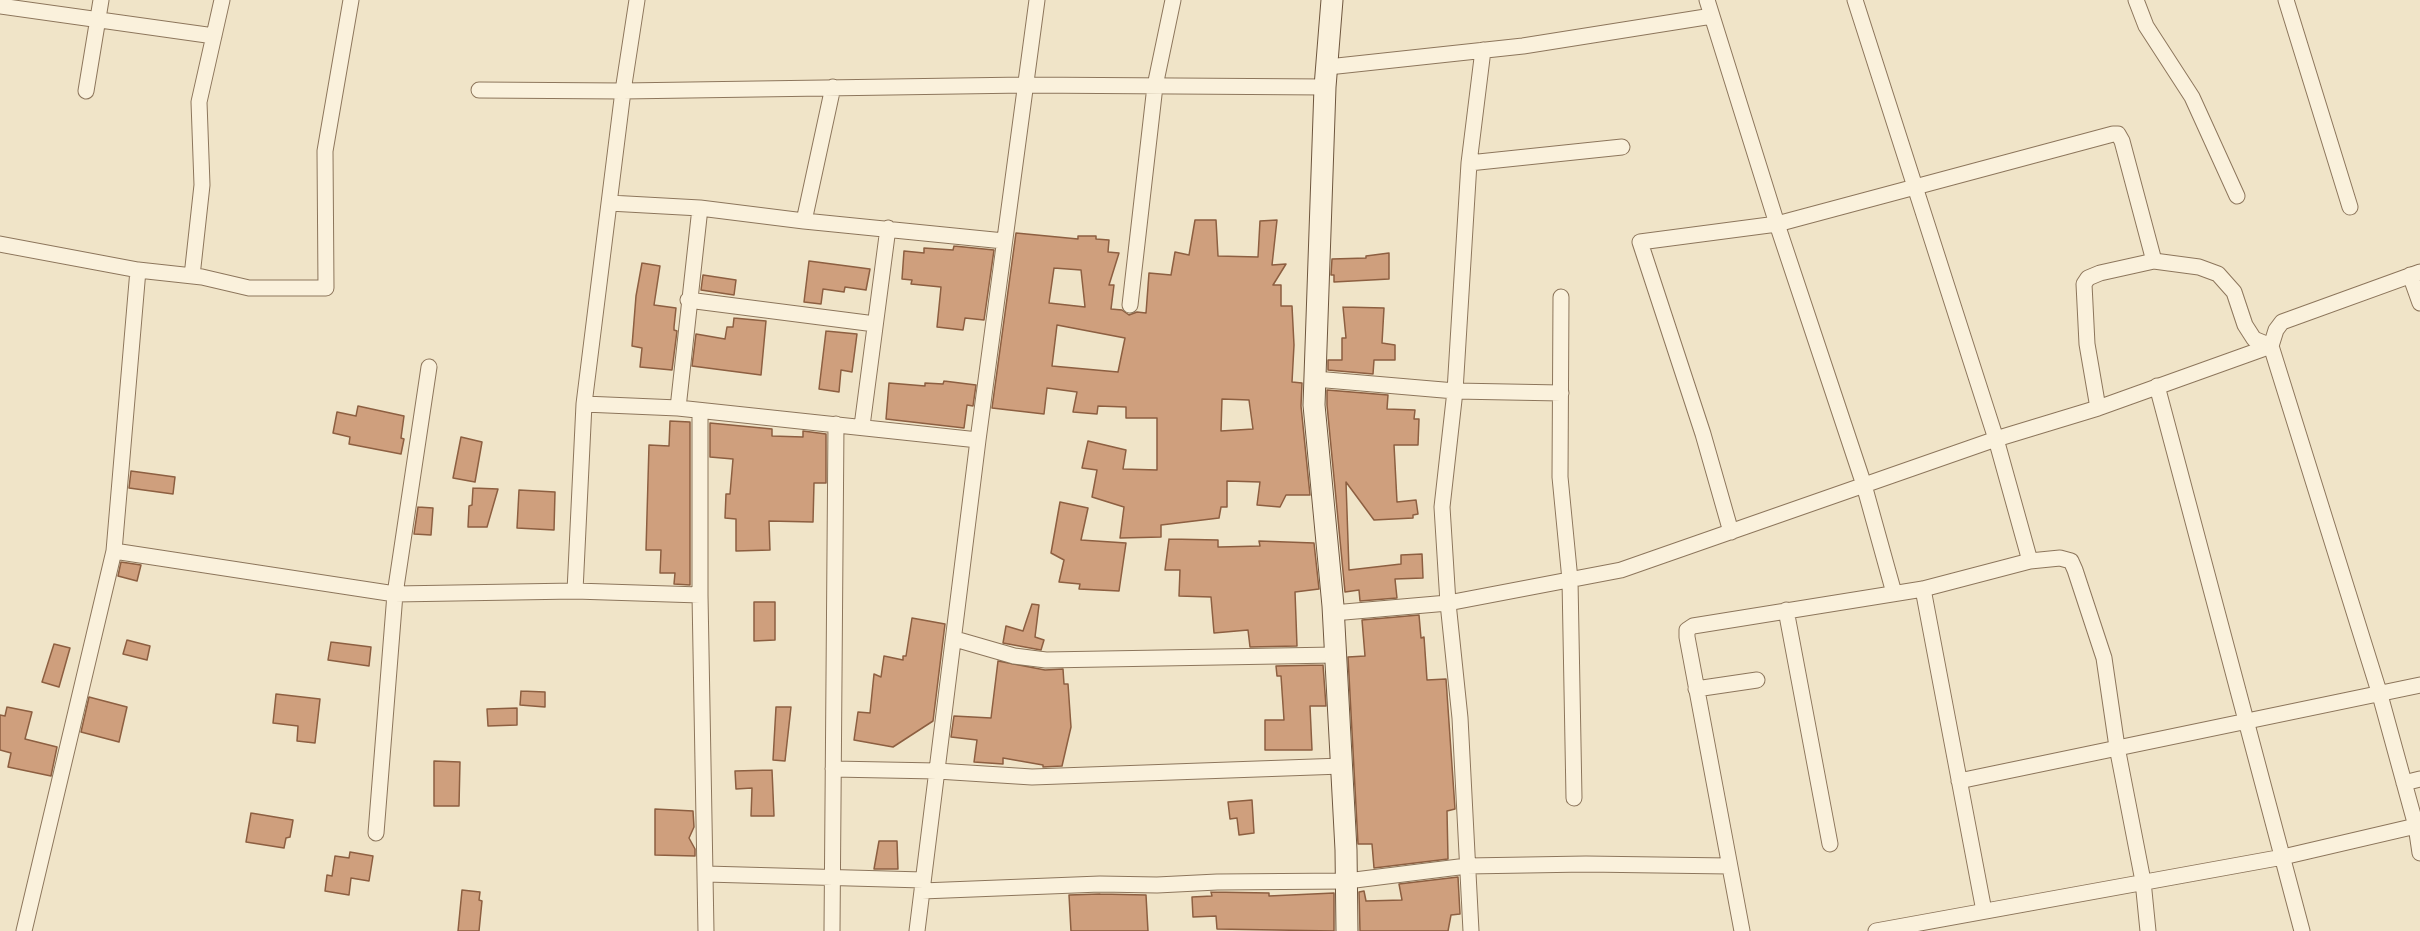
<!DOCTYPE html>
<style>
body{margin:0}
canvas{display:block;background:#f0e4c8}
</style>
<canvas width="2420" height="931"></canvas>
<script>
const c = document.querySelector('canvas').getContext('2d');
c.lineJoin = 'round';
function paint(path, color) {
  c.fillStyle = color;
  c.fill(path, 'evenodd');
}
function toPath(rows) {
  const path = new Path2D();
  for (const r of rows) {
    path.moveTo(r[0], r[1]);
    for (let i = 2; i < r.length; i += 2) path.lineTo(r[i], r[i + 1]);
  }
  return path;
}
function stroke(path, color, width, dash) {
  c.strokeStyle = color;
  c.lineWidth = width;
  c.lineCap = dash ? 'butt' : 'round';
  c.setLineDash(dash || []);
  c.stroke(path);
}
const building = toPath([
 [1195,220,1216,220,1218,256,1258,257,1260,221,1277,220,1272,265,1286,264,1273,285,1281,285,1281,306,1292,306,1294,345,1292,382,1302,383,1301,406,1310,495,1286,495,1280,507,1257,505,1260,482,1227,481,1227,507,1221,507,1219,518,1161,525,1161,537,1120,538,1124,507,1092,497,1097,470,1082,468,1088,441,1126,450,1123,469,1157,470,1157,418,1126,418,1126,407,1098,406,1097,414,1073,412,1077,392,1047,388,1044,414,992,408,1016,233,1078,239,1078,236,1096,236,1096,239,1109,240,1108,252,1119,253,1109,285,1114,285,1111,309,1122,310,1129,315,1137,312,1146,313,1149,273,1171,275,1175,252,1189,255,1195,220],
 [1054,268,1081,270,1085,307,1049,303,1054,268],
 [1057,325,1125,338,1118,372,1052,366,1057,325],
 [1222,399,1249,400,1253,429,1221,431,1222,399],
 [954,246,994,250,984,320,965,318,963,330,937,327,941,287,911,284,912,280,902,279,904,251,924,253,924,248,953,250,954,246],
 [1389,253,1389,279,1334,282,1334,275,1331,275,1332,259,1366,258,1366,256,1389,253],
 [809,261,870,269,866,290,845,287,844,292,823,289,821,304,804,302,809,261],
 [642,263,660,266,654,305,676,308,674,327,674,330,677,331,672,370,640,367,642,348,632,346,636,296,642,263],
 [703,275,736,280,734,295,701,290,703,275],
 [1343,307,1384,308,1382,343,1395,345,1395,360,1374,360,1373,374,1328,370,1328,360,1342,360,1342,338,1346,338,1343,307],
 [734,318,766,321,761,375,692,366,696,334,725,339,727,327,733,327,734,318],
 [826,331,857,334,852,372,841,370,839,392,819,389,826,331],
 [944,381,976,385,973,406,967,405,964,428,886,419,889,383,925,386,925,383,943,384,944,381],
 [1327,390,1388,395,1387,409,1415,410,1414,419,1419,419,1418,445,1394,445,1397,502,1416,500,1418,514,1413,515,1413,518,1374,520,1346,482,1349,570,1401,564,1401,555,1422,554,1423,578,1395,579,1397,598,1360,601,1359,590,1345,592,1327,405,1327,390],
 [358,406,404,416,401,438,404,439,401,454,349,444,350,437,333,433,337,412,356,416,358,406],
 [670,421,690,422,690,585,674,584,675,573,660,573,661,550,646,550,649,445,669,446,670,421],
 [710,423,772,429,772,436,803,437,803,431,826,434,826,483,814,483,813,522,769,521,770,550,736,551,736,519,725,518,726,494,730,494,733,459,710,457,710,423],
 [461,437,482,442,475,482,453,478,461,437],
 [131,471,175,477,173,494,129,488,131,471],
 [473,488,498,489,487,527,468,527,469,506,472,505,473,488],
 [519,490,555,492,554,530,517,528,519,490],
 [1060,502,1088,508,1081,540,1126,543,1119,591,1079,589,1080,584,1059,582,1064,560,1051,553,1060,502],
 [418,507,433,508,431,535,414,534,418,507],
 [1169,539,1218,540,1218,547,1220,547,1260,546,1259,541,1314,543,1319,589,1295,592,1297,646,1250,647,1248,630,1214,633,1211,597,1179,596,1180,570,1165,570,1169,539],
 [121,562,141,565,137,581,118,576,121,562],
 [754,602,775,602,775,640,754,641,754,602],
 [1032,604,1039,605,1035,637,1044,640,1041,650,1003,643,1006,626,1023,631,1032,604],
 [1419,615,1421,638,1424,637,1427,680,1446,679,1455,809,1447,811,1448,859,1374,868,1372,844,1358,844,1348,657,1365,656,1362,620,1419,615],
 [912,618,945,624,933,721,893,747,854,740,858,712,870,713,874,674,881,677,884,656,903,660,903,656,906,656,912,618],
 [127,640,150,646,147,660,123,654,127,640],
 [331,642,371,647,369,666,328,660,331,642],
 [54,644,70,648,59,687,42,682,54,644],
 [998,661,1045,670,1063,669,1064,684,1068,684,1071,727,1062,766,1043,767,1043,765,1003,758,1003,764,974,762,977,740,951,737,954,716,991,718,998,661],
 [1323,665,1326,706,1310,706,1312,750,1265,750,1265,720,1284,720,1281,676,1277,676,1276,666,1323,665],
 [521,691,545,692,545,707,520,705,521,691],
 [276,694,320,699,315,743,297,741,298,726,273,723,276,694],
 [89,697,127,707,119,742,81,732,89,697],
 [7,707,32,712,25,739,57,747,51,776,8,767,11,753,0,750,0,715,5,716,7,707],
 [776,707,791,707,785,761,773,760,776,707],
 [517,708,517,725,488,726,487,709,517,708],
 [434,761,460,762,459,806,434,806,434,761],
 [772,770,774,816,751,816,752,788,736,789,735,771,772,770],
 [1252,800,1254,833,1239,835,1237,818,1230,819,1228,802,1252,800],
 [655,809,693,811,694,827,689,838,695,849,695,856,655,855,655,809],
 [251,813,293,820,290,837,286,838,284,848,246,842,251,813],
 [879,841,897,841,898,869,874,869,879,841],
 [350,852,373,856,369,881,351,878,349,895,325,891,327,875,332,876,335,856,349,858,350,852],
 [1458,877,1460,914,1451,915,1448,931,1360,931,1359,892,1364,891,1366,901,1402,900,1399,884,1458,877],
 [462,890,480,892,479,900,482,901,479,931,458,931,462,890],
 [1211,892,1269,893,1269,896,1334,893,1334,931,1217,929,1216,916,1193,917,1192,897,1212,896,1211,892],
 [1100,894,1146,895,1148,931,1071,931,1069,895,1100,894]
]);
paint(building, '#cf9f7d');
stroke(building, '#8d5f41', 1.5);
const street = toPath([
 [1707,0,1777,224,1864,485,1894,593],
 [1855,0,1996,439,2030,561],
 [2136,0,2146,26,2192,97,2237,196],
 [2286,0,2350,207],
 [0,6,214,36],
 [1328,67,1523,46,1712,16],
 [479,90,623,91,1025,85,1325,87],
 [86,91,101,0],
 [1469,163,1622,147],
 [609,203,700,208,804,221,1004,241],
 [804,221,833,87],
 [0,244,138,270,202,277,249,288,326,288,325,151,351,0],
 [2420,272,2282,322,2276,330,2271,346,2380,695,2416,826,2420,853],
 [2410,275,2420,303],
 [192,276,202,185,199,102,222,0],
 [1561,297,1560,477,1570,580,1574,798],
 [688,300,875,324],
 [1130,305,1155,86,1173,0],
 [1315,379,1455,391,1561,393],
 [2157,386,2302,931],
 [584,404,678,408,978,440],
 [678,408,700,208],
 [2098,408,2087,344,2084,284,2088,278,2100,273,2154,261,2199,267,2218,274,2234,292,2245,325,2254,339,2271,346],
 [700,411,700,595,706,931],
 [862,426,888,228],
 [1731,532,1703,434,1640,242,1777,224,2113,134,2118,134,2122,141,2154,261],
 [114,551,395,594,575,591,700,595],
 [1923,589,1984,911],
 [575,591,584,404,623,91,637,0],
 [1786,610,1830,844],
 [1333,613,1448,603,1621,570,1996,439,2098,408,2271,346],
 [955,639,1014,656,1046,660,1335,655],
 [1696,689,1757,680],
 [833,769,937,771,1032,777,1342,766],
 [1959,781,2420,685],
 [2404,783,2420,779],
 [376,833,395,594,429,367],
 [706,874,923,880],
 [922,891,1100,884,1157,885,1217,882,1347,881,1467,866,1586,864,1729,866],
 [24,931,114,551,138,270],
 [832,931,836,424],
 [917,931,978,440,1037,0],
 [1471,931,1460,718,1448,603,1442,507,1455,391,1469,163,1483,50],
 [1742,931,1687,637,1687,630,1693,626,1923,589,2030,561,2060,558,2071,561,2075,570,2104,658,2117,747,2143,881,2148,931],
 [1876,931,2283,857,2420,825]
]);
const secondary = toPath([
 [1332,0,1325,87,1314,405,1333,606,1346,850,1347,931]
]);
stroke(street, '#8d765c', 17);
stroke(secondary, '#6f573f', 23);
stroke(street, '#faf1dc', 15);
stroke(secondary, '#faf1dc', 21);
</script>
